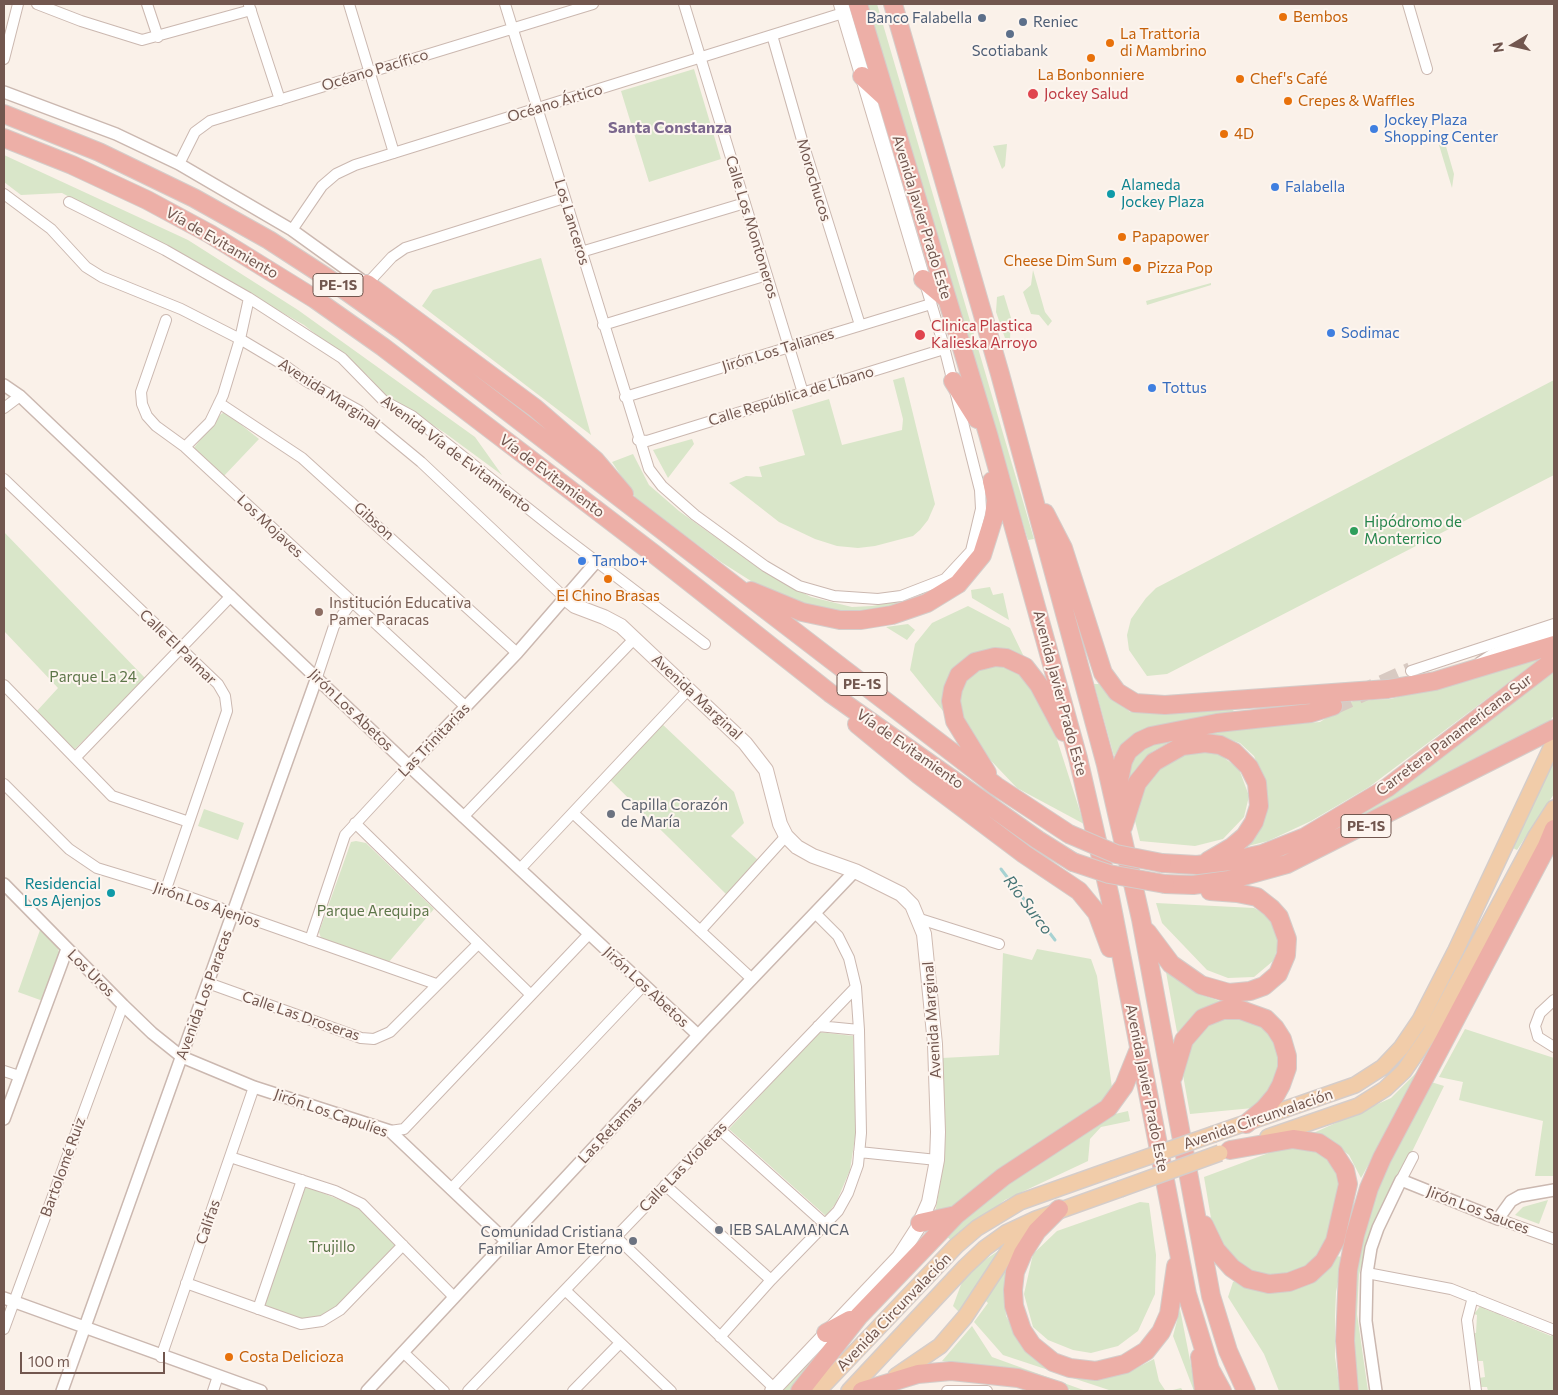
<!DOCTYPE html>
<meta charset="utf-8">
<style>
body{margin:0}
#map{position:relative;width:1558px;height:1395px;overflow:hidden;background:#faf1e9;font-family:Commissioner,sans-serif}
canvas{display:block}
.frame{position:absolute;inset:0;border:5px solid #72574f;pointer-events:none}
.north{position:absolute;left:1488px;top:20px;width:50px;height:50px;-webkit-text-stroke:4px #fdf5ef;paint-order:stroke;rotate:261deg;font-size:14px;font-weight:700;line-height:20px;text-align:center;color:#72574f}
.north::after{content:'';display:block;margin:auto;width:18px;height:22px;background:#72574f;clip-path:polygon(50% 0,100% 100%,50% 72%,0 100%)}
.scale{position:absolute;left:20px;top:1352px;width:145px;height:22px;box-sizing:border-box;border:2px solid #72574f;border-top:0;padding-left:6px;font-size:15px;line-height:18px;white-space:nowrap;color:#72574f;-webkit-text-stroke:4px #fdf5ef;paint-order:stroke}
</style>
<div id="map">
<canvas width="1558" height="1395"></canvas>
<div class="frame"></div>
<div class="north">N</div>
<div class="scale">100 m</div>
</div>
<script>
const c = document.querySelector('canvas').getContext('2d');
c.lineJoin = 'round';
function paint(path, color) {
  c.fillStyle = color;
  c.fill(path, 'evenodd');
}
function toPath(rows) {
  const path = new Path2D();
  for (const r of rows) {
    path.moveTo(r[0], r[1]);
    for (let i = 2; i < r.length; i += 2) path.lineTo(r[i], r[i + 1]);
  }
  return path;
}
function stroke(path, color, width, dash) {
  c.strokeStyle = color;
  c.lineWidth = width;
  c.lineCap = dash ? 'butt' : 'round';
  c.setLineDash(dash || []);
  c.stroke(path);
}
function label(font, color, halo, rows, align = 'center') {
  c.font = font + ' Commissioner,sans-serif';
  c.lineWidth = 4;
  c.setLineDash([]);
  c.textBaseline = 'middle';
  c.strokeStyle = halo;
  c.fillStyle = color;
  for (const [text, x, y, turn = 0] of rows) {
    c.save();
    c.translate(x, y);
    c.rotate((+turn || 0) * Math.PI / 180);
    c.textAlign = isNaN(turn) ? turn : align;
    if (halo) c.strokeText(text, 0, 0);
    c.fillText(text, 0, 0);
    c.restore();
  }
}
paint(toPath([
 [863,4,877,4,1034,539,1028,540],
 [694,69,721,159,649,182,621,91],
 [1445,143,1454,174,1452,188,1439,145],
 [1007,144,1005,166,1002,169,993,146],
 [4,155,188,240,298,310,475,437,502,475,445,433,383,393,368,376,304,325,186,258,62,193,21,195,4,182],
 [541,258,563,335,591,435,422,306,433,290],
 [1033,270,1045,312,1052,321,1048,326,1039,315,1031,314,1023,292,1031,285],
 [1211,283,1211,285,1147,305,1146,301],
 [1004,295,1011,318,1010,340,1006,341,996,312,997,297],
 [904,377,935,504,928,520,920,530,913,536,875,546,858,548,837,546,815,539,779,522,729,483,746,476,762,477,759,467,805,455,792,410,829,399,842,445,902,430,903,419,893,380],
 [1554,380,1554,475,1167,674,1147,676,1129,650,1127,635,1131,619,1146,598,1156,588],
 [225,412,259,439,222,478,193,449,221,414],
 [692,439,694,444,668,478,653,450],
 [633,454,649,485,679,511,764,572,811,597,852,607,872,606,907,600,954,582,895,611,829,613,762,588,721,562,637,500,612,462],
 [4,532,145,678,74,750,36,712,58,688,4,631],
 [990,587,993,595,1003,593,1009,620,972,598,971,590],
 [968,606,1010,628,1026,661,978,655,946,710,943,711,910,670,915,644,932,623],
 [908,624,915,630,907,640,886,627],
 [1548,653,1369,787,1311,821,1268,841,1244,847,1265,814,1267,798,1264,779,1254,756,1240,743,1204,731,1320,722,1353,701,1391,699],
 [1011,663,1047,708,1084,824,1017,788,978,747,959,710,958,690,973,668],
 [1554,671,1554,715,1550,721,1337,829,1373,806],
 [1094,684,1099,684,1130,712,1232,707,1235,715,1159,727,1126,740,1114,756],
 [661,723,734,792,744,823,731,836,758,860,727,895,610,780],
 [1165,737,1166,744,1153,751,1134,771,1125,797,1123,787,1132,754],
 [1198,750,1219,754,1239,769,1249,796,1244,817,1223,839,1195,846,1140,841,1134,817,1142,792,1156,772,1172,760],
 [1554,759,1554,794,1517,850,1511,847],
 [204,809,244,823,238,840,198,826],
 [356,841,366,843,434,909,388,963,321,938,319,932,351,842],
 [1156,903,1254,908,1274,919,1279,945,1273,961,1254,977,1228,978,1207,970,1162,923],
 [40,930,58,947,59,953,43,1001,18,992],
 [1037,949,1091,959,1097,976,1112,1088,1101,1103,1015,1159,932,1231,945,1155,942,1058,999,1055,1003,953,1032,960],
 [1166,972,1199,994,1220,1001,1221,1004,1194,1015,1180,1031,1177,1032],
 [1225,1015,1262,1022,1280,1048,1279,1082,1253,1108,1190,1114,1181,1064,1196,1030],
 [1465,1029,1554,1058,1554,1176,1535,1176,1543,1121,1459,1100,1463,1082,1439,1077],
 [819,1032,853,1036,856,1131,850,1170,836,1203,826,1216,729,1129],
 [1423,1066,1361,1178,1349,1155,1331,1141,1309,1135,1391,1098],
 [1431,1082,1444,1086,1366,1246,1359,1275,1357,1314,1368,1391,1357,1391,1351,1320,1354,1272,1363,1223,1396,1145],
 [1128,1111,1130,1121,1101,1127,1090,1139,1088,1161,1005,1200,952,1241,946,1236,960,1221,1016,1176,1115,1114],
 [1293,1144,1323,1151,1342,1176,1330,1238,1318,1259,1291,1275,1259,1275,1227,1256,1212,1224,1204,1177],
 [305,1186,360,1208,397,1244,336,1307,320,1318,301,1321,263,1307],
 [1548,1200,1539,1224,1515,1215,1523,1207],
 [1140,1202,1149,1203,1156,1255,1155,1294,1138,1331,1118,1346,1091,1353,1073,1350,1048,1340,1033,1327,1024,1294,1033,1254,1057,1231],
 [1001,1249,961,1314,953,1306,962,1282,973,1268],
 [1336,1256,1343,1257,1336,1292,1335,1317,1335,1357,1340,1391,1279,1391,1264,1354,1228,1297,1233,1282,1237,1280,1254,1287],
 [1006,1269,1004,1287,1006,1316,1021,1342,1072,1375,1098,1380,1127,1373,1154,1359,1159,1381,1165,1390,1173,1390,1181,1388,1183,1391,1112,1391,1003,1355,974,1322,988,1303,985,1300],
 [1481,1305,1486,1306,1485,1309,1495,1313,1496,1310,1501,1312,1500,1315,1516,1322,1518,1319,1523,1321,1522,1324,1551,1336,1554,1333,1554,1391,1488,1391,1487,1387,1481,1387,1479,1378,1485,1377,1483,1361,1477,1361,1473,1333,1476,1333,1477,1315,1474,1314],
 [1180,1309,1196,1391,1194,1391,1173,1336],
 [972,1326,992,1357,1086,1391,1074,1391,1000,1369,942,1361],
 [833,1336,794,1391,781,1391]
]), '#d9e6c9');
stroke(toPath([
 [1001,869,1055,940]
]), '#a7d2d2', 3);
stroke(toPath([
 [1333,706,1411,671]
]), '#d8cac2', 18, [18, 9]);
const minor = toPath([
 [37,4,81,21,142,40,251,10],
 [147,4,158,37],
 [349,4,394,153],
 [505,4,649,469,662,486,695,515,765,566,799,586,834,596,878,599,901,596,945,579,971,551,981,509,980,490,943,343,925,283],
 [684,4,803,393],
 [1408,4,1427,69],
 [249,5,280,100],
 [772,35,802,140,860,325],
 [4,59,18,4],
 [179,164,195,132,210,121,593,4],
 [4,194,51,229,86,267,102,277,181,309,240,339,287,367,306,381,358,410,421,462,565,598],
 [69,202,165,250,249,298,342,358,384,401,412,416,559,533,705,644],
 [292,230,322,186,336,174,355,165,843,13],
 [581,252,745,203],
 [367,284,392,257,405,248,564,198],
 [166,320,141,392,142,404,147,416,156,426,185,447,466,707],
 [603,325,767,275],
 [625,397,931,304],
 [219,403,302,458,517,653],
 [4,408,20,396],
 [638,440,647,441,944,349],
 [185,447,210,422,223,395,240,339,249,298],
 [4,479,218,684,225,696,227,711,166,889],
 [1411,671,1554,624],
 [317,677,334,626,352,602],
 [4,685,112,796,189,822],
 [75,758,231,596],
 [4,784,69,849,97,868,166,889,436,984],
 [573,813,752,979],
 [463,817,635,638],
 [355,823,530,994],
 [520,869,688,690],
 [920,919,999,944],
 [700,931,786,836],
 [310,940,345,835,409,766],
 [208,983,361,1038,374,1039,390,1032,478,944],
 [1554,1000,1540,1013,1535,1026,1538,1037,1554,1047],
 [818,1026,859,1030],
 [4,1071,19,1076],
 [719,1129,826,1225],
 [390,1131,404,1129,589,934],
 [859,1152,937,1160],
 [230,1157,335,1191,362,1204,454,1297],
 [1401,1180,1413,1157],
 [665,1185,771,1280],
 [451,1189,644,985],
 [1498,1219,1554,1239],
 [616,1237,774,1388],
 [1367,1273,1451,1289,1554,1330],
 [186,1283,301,1324,322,1321,340,1310,403,1245],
 [565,1290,671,1391],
 [1473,1297,1467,1320,1476,1391],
 [258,1309,302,1180],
 [4,1329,123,1005],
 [720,1337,771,1280,838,1211,848,1193,858,1165,861,1133,859,1030,856,987,849,958,838,936,815,913],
 [403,1352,444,1391],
 [161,1357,254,1087],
 [213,1391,218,1376],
 [468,1391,856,987],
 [573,1391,620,1343],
 [947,1391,987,1391]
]);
const tertiary = toPath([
 [4,92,116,134,179,164,292,230,367,284],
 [4,385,20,396,409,766,698,1035],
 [1480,663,1492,655,1554,633],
 [409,766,517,653,596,562],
 [4,884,123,1005,152,1033,182,1057,254,1087,390,1131,506,1241],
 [4,1119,67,949],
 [4,1298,261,1391],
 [62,1391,317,677],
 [367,1391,704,1029,855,871],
 [1376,1391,1366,1321,1367,1273,1371,1248,1378,1228,1401,1180,1498,1219,1511,1201,1520,1196,1554,1190]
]);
const secondary = toPath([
 [841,4,923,279],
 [565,598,575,606,604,617,621,626,745,743,766,770,780,824,786,836,797,847,813,856,855,871,901,894,912,905,924,934,935,1044,938,1132,937,1160,929,1202,917,1229,899,1257,772,1391]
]);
const primary = toPath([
 [1214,1134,1355,1085,1383,1067,1401,1048,1420,1020,1456,950,1552,746],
 [1268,1137,1358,1106,1385,1089,1404,1071,1430,1033,1536,836,1554,808],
 [896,1376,940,1346,965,1317,1015,1241,1028,1227],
 [818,1391,956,1246,977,1228,1020,1202,1113,1169],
 [849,1391,965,1267,985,1248,1006,1233,1036,1219,1120,1189]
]);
const motorway = toPath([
 [858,4,988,434,1078,758,1110,897,1187,1294,1210,1369,1222,1391],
 [893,4,1000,374,1106,765,1141,919,1211,1296,1228,1351,1246,1391],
 [862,76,886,98],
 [4,114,99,152,194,198,269,240,329,279,404,332,996,786,1069,834],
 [4,138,72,165,147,200,210,234,315,299,383,347,654,554,830,693,1038,840,1073,862],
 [923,279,947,299],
 [367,284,535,408,595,460,624,494],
 [953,381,977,419],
 [1045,513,1063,548,1103,673,1117,692,1135,703,1165,705,1388,689,1435,681,1554,645],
 [751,591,802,612,840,620,861,620,892,615,927,603,958,584,982,555,994,517,996,500,992,481],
 [857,724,919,775,1024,854,1079,891,1097,913,1110,948],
 [987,773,955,721,951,701,953,689,959,675,975,662,995,657,1006,658,1025,667,1039,685,1064,732],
 [1116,795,1123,761,1128,751,1140,741,1151,736,1217,723,1311,713,1333,706],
 [1123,827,1137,783,1154,762,1182,746,1205,743,1220,745,1234,752,1249,767,1257,783,1259,806,1254,822,1245,836,1232,847,1208,861],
 [1162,863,1197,865,1230,861,1262,854,1305,837,1387,788,1554,660],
 [1165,884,1193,885,1229,880,1287,864,1554,729],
 [1147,932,1171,964,1201,985,1229,993,1250,991,1264,986,1278,974,1286,955,1287,939,1279,917,1271,908,1257,897,1237,893,1210,891],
 [1173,1077,1184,1040,1203,1018,1223,1010,1241,1010,1266,1019,1275,1028,1282,1039,1287,1056,1287,1068,1281,1085,1275,1096,1264,1109,1246,1124],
 [1059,1209,1037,1231,1023,1253,1015,1272,1013,1290,1014,1306,1022,1330,1032,1345,1053,1362,1070,1368,1096,1371,1125,1364,1146,1351,1161,1332,1169,1314,1176,1266],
 [920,1223,956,1215],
 [1204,1225,1216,1250,1232,1268,1248,1279,1269,1284,1289,1282,1310,1274,1324,1261,1335,1241,1348,1184,1345,1170,1334,1153,1319,1143,1293,1139,1230,1150],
 [826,1333,850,1320],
 [1200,1357,1204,1391],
 [800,1391,859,1316,956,1215,1003,1177,1108,1108,1124,1086,1139,1049],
 [862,1391,918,1374,951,1371,1018,1378,1059,1391],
 [1349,1391,1345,1341,1348,1270,1355,1235,1369,1188,1382,1158,1547,846,1554,829]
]);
stroke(minor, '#cbb8b0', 12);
stroke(tertiary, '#cbb8b0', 14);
stroke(secondary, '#cfbab1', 16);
stroke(primary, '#d5cdca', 18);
stroke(motorway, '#d5cdca', 20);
stroke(minor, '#fff', 10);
stroke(tertiary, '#fff', 11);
stroke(secondary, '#fff', 14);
stroke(primary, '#f1cca9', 15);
stroke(motorway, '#edafa7', 18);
const primaryBridge = toPath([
 [1113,1169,1214,1134],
 [1120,1189,1220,1153]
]);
const motorwayBridge = toPath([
 [1069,834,1116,854,1162,863],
 [1073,862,1109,874,1165,884]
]);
stroke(primaryBridge, '#d5cdca', 18, []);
stroke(motorwayBridge, '#d5cdca', 20, []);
stroke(primaryBridge, '#f1cca9', 15);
stroke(motorwayBridge, '#edafa7', 18);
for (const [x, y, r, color] of [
 [1283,17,5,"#e8710a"],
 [982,18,5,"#5c6f8a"],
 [1023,22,5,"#5c6f8a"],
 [1010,34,5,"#5c6f8a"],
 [1110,43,5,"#e8710a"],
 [1091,58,5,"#e8710a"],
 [1240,79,5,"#e8710a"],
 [1033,94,6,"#e0444e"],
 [1288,101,5,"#e8710a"],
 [1374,129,5,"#3f7fe0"],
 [1224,134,5,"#e8710a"],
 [1275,187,5,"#3f7fe0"],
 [1111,194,5,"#0f9aa8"],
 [1122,237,5,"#e8710a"],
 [1127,261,5,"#e8710a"],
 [1137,268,5,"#e8710a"],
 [1331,333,5,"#3f7fe0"],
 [920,335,6,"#e0444e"],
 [1152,388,5,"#3f7fe0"],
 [1354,531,5,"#2e9e5b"],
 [582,561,5,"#3f7fe0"],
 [608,579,5,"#e8710a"],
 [319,612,5,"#8d6e63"],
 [611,814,5,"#6b7280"],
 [111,893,5,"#0f9aa8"],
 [719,1230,5,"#6b7280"],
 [633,1241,5,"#6b7280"],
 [229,1357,5,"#e8710a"]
]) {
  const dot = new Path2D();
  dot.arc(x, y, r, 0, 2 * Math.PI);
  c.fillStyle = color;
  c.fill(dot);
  stroke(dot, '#fdf5ef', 2);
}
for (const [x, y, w] of [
 [338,285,50],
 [862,684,50],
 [1366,826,50]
]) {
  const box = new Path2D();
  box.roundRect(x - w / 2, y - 11.5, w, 23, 4);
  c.fillStyle = '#fdf5ef';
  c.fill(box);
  stroke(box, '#72574f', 1);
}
label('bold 14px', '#72574f', null, [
 ["PE-1S",338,285],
 ["PE-1S",862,684],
 ["PE-1S",1366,826]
]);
label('15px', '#c56008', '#fdf5ef', [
 ["Bembos",1293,17],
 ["La Trattoria",1120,34],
 ["di Mambrino",1120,51],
 ["La Bonbonniere",1091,75,"center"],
 ["Chef's Café",1250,79],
 ["Crepes & Waffles",1298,101],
 ["4D",1234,134],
 ["Papapower",1132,237],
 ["Cheese Dim Sum",1117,261,"right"],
 ["Pizza Pop",1147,268],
 ["El Chino Brasas",608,596,"center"],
 ["Costa Delicioza",239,1357]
], 'left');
label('15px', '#4e5e75', '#fdf5ef', [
 ["Banco Falabella",972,18],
 ["Reniec",1033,22,"left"],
 ["Scotiabank",1010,51,"center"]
], 'right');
label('15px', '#72574f', '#fdf5ef', [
 ["Océano Pacífico",375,70,-17],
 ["Océano Ártico",555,103,-17],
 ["Morochucos",814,180,73],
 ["Avenida Javier Prado Este",922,217,73],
 ["Los Lanceros",572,222,73],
 ["Calle Los Montoneros",752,227,73],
 ["Vía de Evitamiento",222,243,30],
 ["Jirón Los Talianes",778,350,-17],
 ["Avenida Marginal",329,394,33],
 ["Calle República de Líbano",791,396,-17],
 ["Avenida Vía de Evitamiento",456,454,37],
 ["Vía de Evitamiento",552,476,37],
 ["Gibson",374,521,42],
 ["Los Mojaves",270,526,43],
 ["Calle El Palmar",178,647,44],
 ["Avenida Javier Prado Este",1060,693,75],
 ["Avenida Marginal",697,697,43],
 ["Jirón Los Abetos",351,710,44],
 ["Carretera Panamericana Sur",1454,735,-37],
 ["Las Trinitarias",434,740,-46],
 ["Vía de Evitamiento",910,749,35],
 ["Jirón Los Ajenjos",207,905,19],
 ["Los Uros",91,973,45],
 ["Jirón Los Abetos",646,987,43],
 ["Avenida Los Paracas",204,995,-70],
 ["Calle Las Droseras",301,1016,19],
 ["Avenida Marginal",932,1020,-94],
 ["Avenida Javier Prado Este",1147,1088,79],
 ["Jirón Los Capulíes",331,1113,19],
 ["Avenida Circunvalación",1258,1119,-19],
 ["Las Retamas",610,1130,-47],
 ["Bartolomé Ruiz",63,1167,-70],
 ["Calle Las Violetas",683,1167,-46],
 ["Jirón Los Sauces",1478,1210,21],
 ["Califas",208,1222,-71],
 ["Avenida Circunvalación",894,1312,-46]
]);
label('15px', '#be3a42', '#fdf5ef', [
 ["Jockey Salud",1044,94],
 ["Clinica Plastica",931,326],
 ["Kalieska Arroyo",931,343]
], 'left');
label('15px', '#366cbe', '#fdf5ef', [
 ["Jockey Plaza",1384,120],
 ["Shopping Center",1384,137],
 ["Falabella",1285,187],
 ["Sodimac",1341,333],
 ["Tottus",1162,388],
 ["Tambo+",592,561]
], 'left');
label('15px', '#0d838f', '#fdf5ef', [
 ["Alameda",1121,185],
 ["Jockey Plaza",1121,202],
 ["Residencial",101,884,"right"],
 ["Los Ajenjos",101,901,"right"]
], 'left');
label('15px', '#27864d', '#fdf5ef', [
 ["Hipódromo de",1364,522],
 ["Monterrico",1364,539]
], 'left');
label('15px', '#785e54', '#fdf5ef', [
 ["Institución Educativa",329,603],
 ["Pamer Paracas",329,620]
], 'left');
label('15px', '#5d7649', '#fdf5ef', [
 ["Parque La 24",93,677],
 ["Parque Arequipa",373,911],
 ["Trujillo",332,1247]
]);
label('15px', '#5b616d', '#fdf5ef', [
 ["Capilla Corazón",621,805],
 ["de María",621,822],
 ["IEB SALAMANCA",729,1230],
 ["Comunidad Cristiana",623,1232,"right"],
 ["Familiar Amor Eterno",623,1249,"right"]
], 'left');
label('bold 16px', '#7b678d', '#fdf5ef', [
 ["Santa Constanza",670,128]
]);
label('italic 16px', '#457475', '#fdf5ef', [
 ["Río Surco",1028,905,53]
]);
</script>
